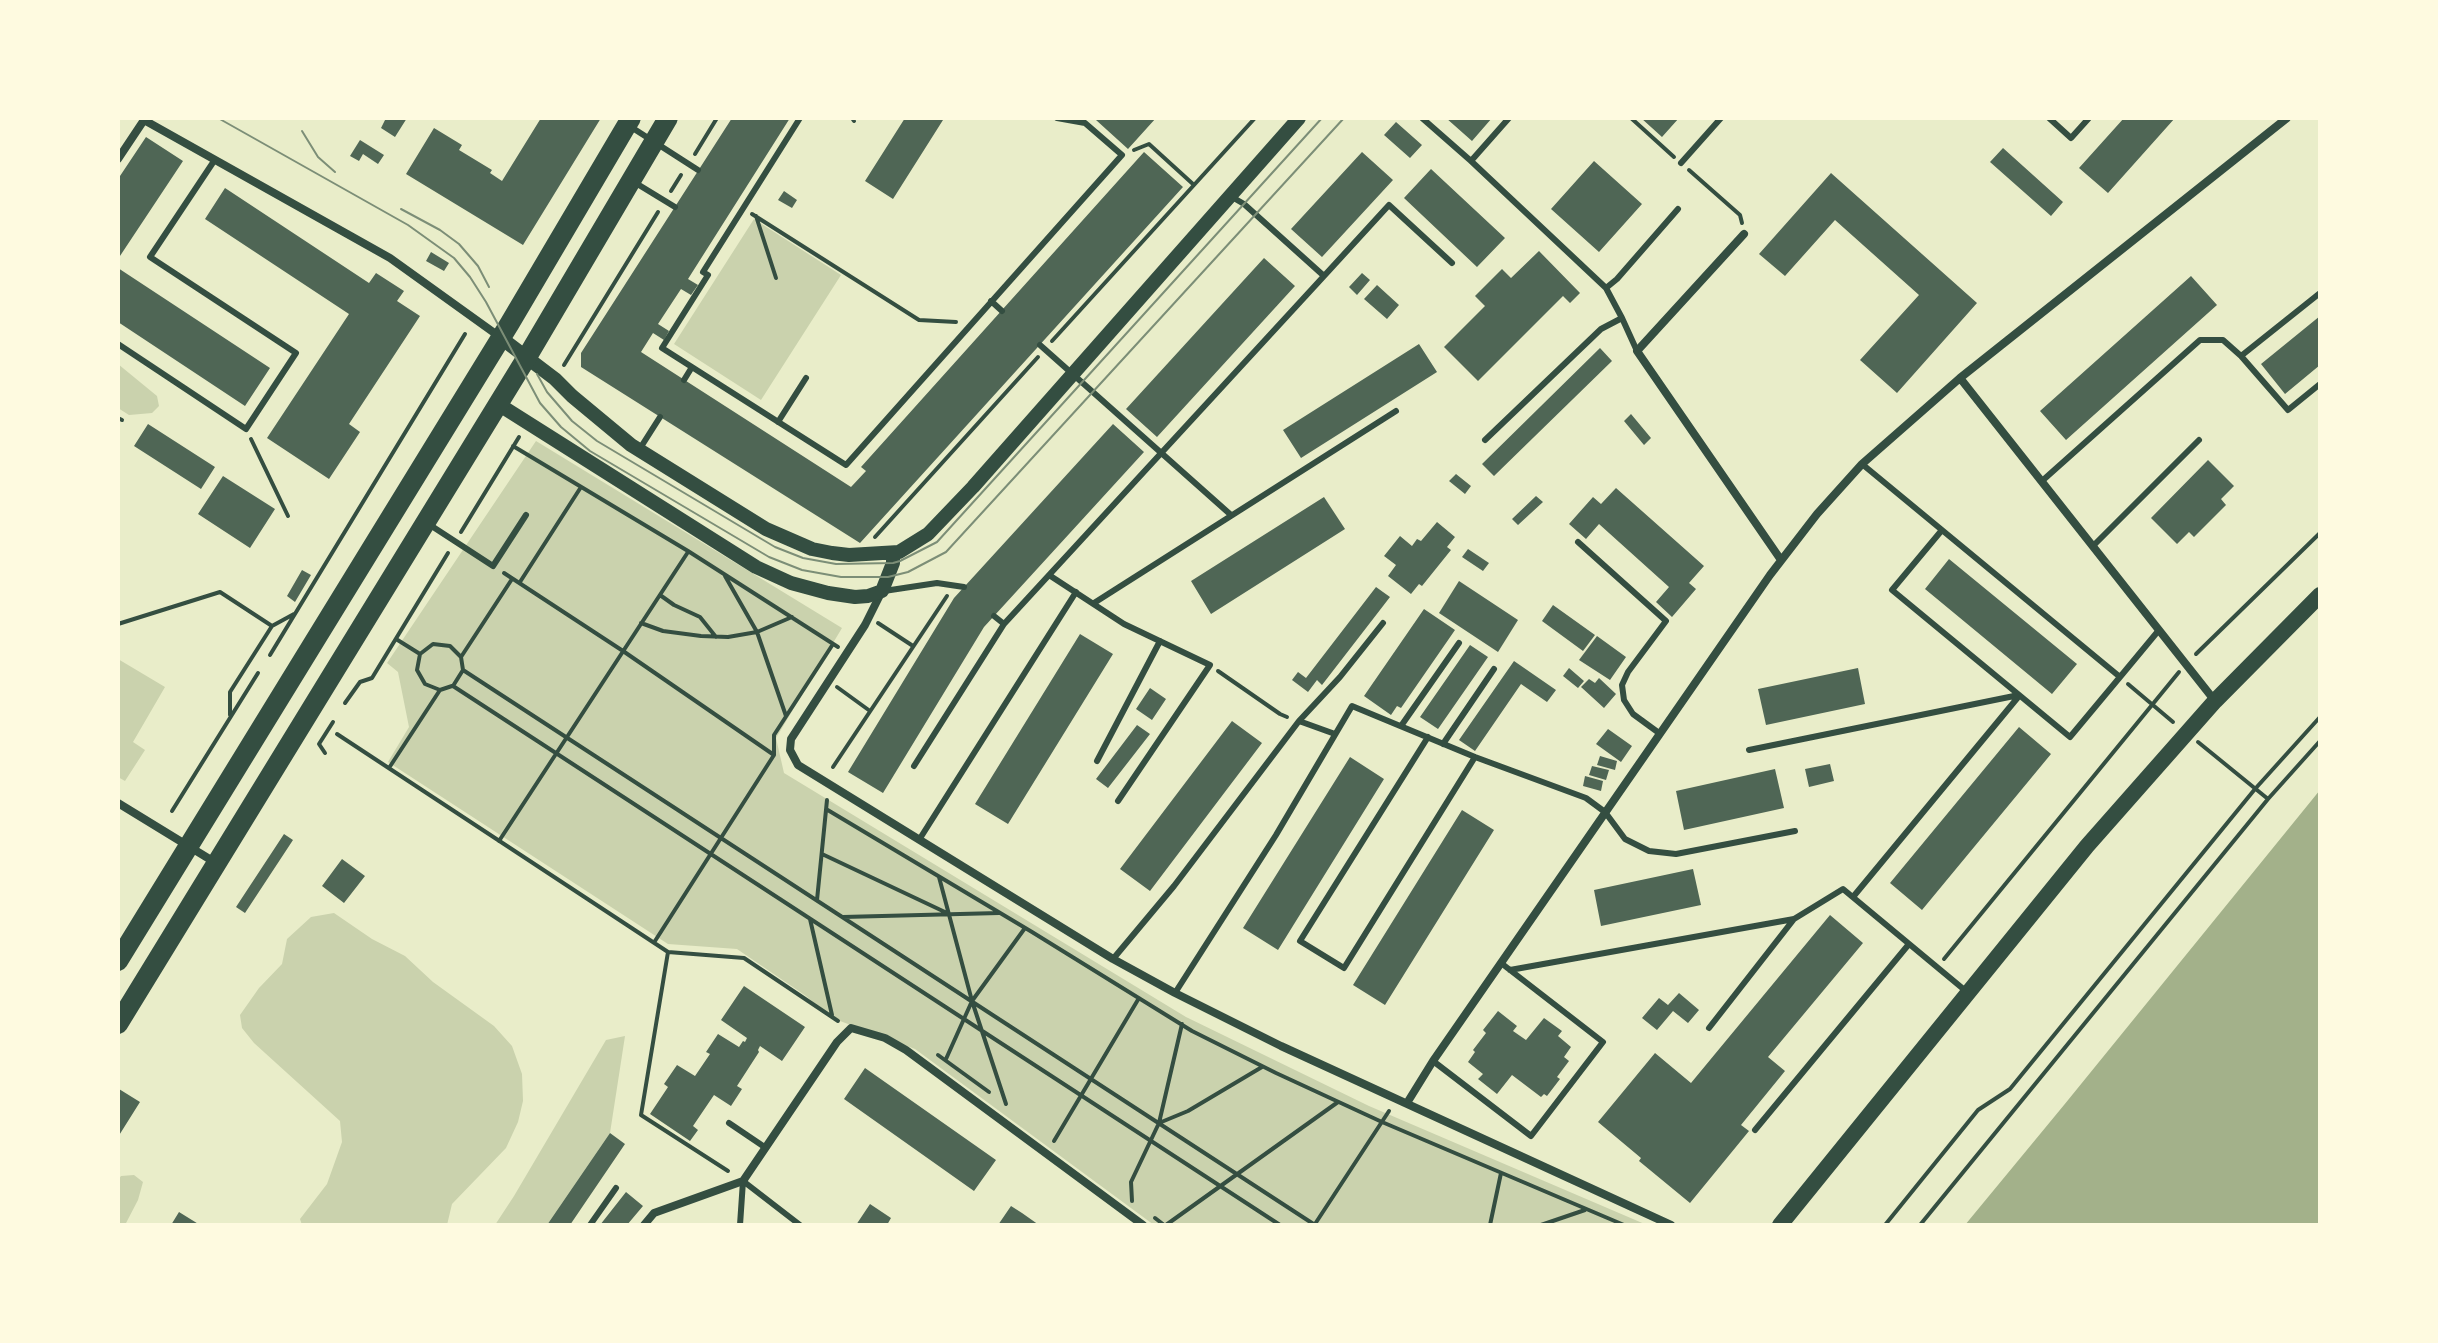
<!DOCTYPE html>
<style>
body{margin:0}
#map{position:relative;width:2438px;height:1343px;overflow:hidden;background:#e9edc9;font-family:"DejaVu Sans",sans-serif}
canvas{display:block}
.frame{position:absolute;inset:0;border:120px solid #fefae0;pointer-events:none}
</style>
<div id="map">
<canvas width="2438" height="1343"></canvas>
<div class="frame"></div>
</div>
<script>
const c = document.querySelector('canvas').getContext('2d');
c.lineJoin = 'round';
function paint(path, color) {
  c.fillStyle = color;
  c.fill(path, 'evenodd');
}
function toPath(rows) {
  const path = new Path2D();
  for (const r of rows) {
    path.moveTo(r[0], r[1]);
    for (let i = 2; i < r.length; i += 2) path.lineTo(r[i], r[i + 1]);
  }
  return path;
}
function stroke(path, color, width, dash) {
  c.strokeStyle = color;
  c.lineWidth = width;
  c.lineCap = dash ? 'butt' : 'round';
  c.setLineDash(dash || []);
  c.stroke(path);
}
paint(toPath([
 [754,219,841,275,761,400,674,344],
 [118,364,157,396,159,406,152,413,129,415,118,408],
 [536,441,842,628,776,738,784,773,1186,1017,1369,1106,1647,1225,1154,1225,915,1049,832,1018,806,996,737,949,668,944,388,762,409,727,398,672,387,663],
 [118,659,165,687,133,742,145,750,125,781,118,777],
 [334,913,372,939,405,956,433,982,494,1026,512,1046,522,1074,523,1101,518,1122,506,1148,452,1204,447,1225,302,1225,300,1219,327,1184,342,1142,340,1121,254,1043,242,1028,240,1015,259,988,282,964,287,939,311,917],
 [625,1036,610,1133,547,1225,495,1225,514,1196,606,1040],
 [134,1175,143,1182,138,1200,125,1225,118,1225,118,1180,121,1176]
]), '#cad2ad');
paint(toPath([
 [2320,790,2320,1225,1965,1225,2064,1105]
]), '#a3b18a');
paint(toPath([
 [386,118,407,118,395,137,381,128],
 [541,118,601,118,523,245,406,174,434,128,462,145,459,150,492,170,490,173,502,181],
 [732,118,790,118,688,279,698,285,691,295,681,289,658,324,669,331,664,340,653,333,641,352,851,487,866,471,861,467,1144,152,1183,187,860,543,581,367,581,353],
 [905,118,943,120,893,199,865,181],
 [1098,118,1156,118,1128,149,1096,120],
 [1446,118,1492,118,1472,141],
 [1641,118,1679,118,1662,137],
 [2124,118,2175,118,2108,193,2079,168],
 [1396,122,1422,145,1410,158,1384,135],
 [146,137,183,161,118,259,118,179],
 [360,140,384,155,378,164,363,154,359,161,350,156],
 [2003,148,2063,202,2051,216,1990,162],
 [1362,152,1393,180,1322,257,1291,229],
 [1594,161,1642,204,1599,252,1551,209],
 [1431,169,1505,238,1477,267,1404,198],
 [1831,173,1977,303,1897,393,1860,360,1919,295,1835,220,1785,276,1759,254],
 [225,188,369,283,376,273,404,291,397,301,420,316,349,424,360,432,329,479,267,438,349,314,205,219],
 [784,191,797,200,792,208,778,200],
 [1539,251,1580,293,1570,303,1563,296,1478,381,1444,347,1485,306,1475,296,1502,269,1511,278],
 [431,252,449,263,444,271,426,261],
 [1264,258,1295,286,1157,437,1126,409],
 [118,268,270,368,245,406,118,322],
 [1362,273,1370,280,1357,295,1349,287],
 [2191,276,2217,305,2066,440,2040,411],
 [1377,285,1399,305,1387,319,1364,299],
 [2320,316,2320,365,2285,394,2261,364],
 [1419,344,1437,372,1301,458,1283,430],
 [1600,348,1612,361,1494,476,1482,464],
 [1631,414,1651,438,1644,445,1624,421],
 [148,424,215,467,201,489,134,446],
 [1113,424,1144,452,984,627,883,793,848,772,954,598],
 [2208,460,2234,486,2221,499,2226,505,2194,537,2189,532,2177,544,2151,518],
 [1456,474,1471,486,1465,494,1449,481],
 [223,476,275,509,250,548,198,514],
 [1616,488,1704,566,1689,583,1696,589,1672,617,1656,602,1669,587,1599,524,1586,539,1569,524,1593,497,1601,504],
 [1536,496,1543,502,1518,525,1512,519],
 [1324,497,1345,529,1211,614,1191,581],
 [1437,522,1455,537,1447,547,1451,550,1422,586,1419,584,1411,594,1388,576,1396,565,1384,556,1400,536,1412,546,1417,539,1421,541],
 [1468,549,1489,563,1483,571,1462,557],
 [1949,559,2077,664,2052,694,1925,589],
 [302,570,311,575,295,602,287,596],
 [1459,581,1518,620,1498,652,1439,613],
 [1376,587,1390,597,1322,685,1317,680,1308,692,1292,680,1298,672,1306,678],
 [1553,605,1595,635,1583,651,1542,621],
 [1424,609,1455,630,1401,708,1397,706,1391,715,1364,696],
 [1080,634,1113,654,1008,824,975,804],
 [1597,636,1626,657,1610,680,1579,660],
 [1470,645,1488,657,1438,729,1420,717],
 [1514,661,1556,690,1547,702,1521,684,1475,751,1459,740],
 [1569,668,1584,681,1578,688,1563,676],
 [1858,668,1865,704,1766,725,1758,689],
 [1599,678,1616,694,1604,708,1581,687,1589,679,1595,683],
 [1150,688,1166,699,1152,720,1136,709],
 [1232,721,1262,743,1150,891,1120,869],
 [1137,725,1150,734,1108,788,1096,779],
 [2019,727,2051,754,1922,910,1890,883],
 [1608,729,1632,746,1621,762,1596,744],
 [1600,756,1617,761,1615,770,1597,765],
 [1350,757,1384,779,1278,950,1243,928],
 [1830,764,1834,781,1809,787,1805,769],
 [1592,766,1609,770,1606,780,1589,775],
 [1775,769,1784,808,1684,830,1676,791],
 [1585,776,1603,781,1601,791,1583,786],
 [1462,810,1494,830,1385,1005,1353,985],
 [284,834,293,840,245,913,236,907],
 [342,859,365,876,344,903,322,886],
 [1693,869,1701,905,1601,926,1594,890],
 [1830,915,1863,943,1768,1057,1785,1071,1741,1125,1749,1131,1690,1203,1639,1161,1641,1158,1598,1122,1655,1053,1691,1083],
 [744,986,805,1027,782,1061,760,1046,758,1050,759,1052,737,1086,742,1089,731,1106,714,1095,693,1126,698,1130,690,1141,650,1114,668,1087,664,1084,677,1065,695,1076,710,1054,706,1052,718,1034,739,1047,743,1041,745,1042,747,1038,721,1020],
 [1679,993,1699,1010,1688,1023,1673,1011,1657,1030,1642,1018,1659,998,1668,1005],
 [1498,1011,1517,1026,1513,1031,1526,1040,1544,1018,1562,1031,1558,1036,1571,1047,1564,1057,1569,1061,1557,1077,1560,1079,1547,1096,1544,1094,1541,1097,1512,1075,1497,1094,1478,1079,1483,1074,1468,1062,1475,1052,1473,1050,1486,1033,1483,1030],
 [865,1068,996,1160,974,1191,844,1099],
 [119,1089,140,1102,118,1137,118,1091],
 [610,1133,625,1144,570,1225,547,1225],
 [626,1192,643,1206,627,1225,600,1225],
 [870,1204,891,1218,887,1225,856,1225],
 [1011,1206,1022,1213,1039,1225,998,1225],
 [179,1212,200,1225,171,1225]
]), '#4f6655');
stroke(toPath([
 [852,118,854,121],
 [1631,118,1674,157],
 [1134,150,1149,144,1194,185],
 [695,154,717,118],
 [1689,170,1740,215,1742,223],
 [671,191,681,175],
 [752,214,919,320,956,322],
 [756,216,776,278],
 [1052,341,1255,118],
 [564,365,658,212],
 [118,418,122,420],
 [251,439,288,516],
 [513,446,688,551,838,647],
 [461,532,519,437],
 [875,537,1038,357],
 [504,573,623,651,774,755],
 [725,576,757,632,786,716],
 [520,582,581,487],
 [660,595,674,605,700,617,716,637],
 [641,623,663,631,701,636,728,637,757,632,792,617],
 [878,623,913,646],
 [118,624,220,592,272,626],
 [396,639,420,654],
 [420,654,433,644,450,646,461,657,463,670,453,686],
 [420,654,417,670,425,684,440,690,452,686],
 [2196,654,2320,533],
 [270,655,465,334],
 [461,657,512,579],
 [463,670,1315,1225],
 [1218,671,1280,714,1287,717],
 [2128,684,2173,722],
 [453,686,1280,1225],
 [837,687,870,711],
 [345,703,360,682,372,678,448,553],
 [230,715,230,692,272,626,294,614],
 [337,734,668,952,744,958,838,1021],
 [2198,742,2268,799],
 [325,753,319,744,333,722],
 [833,767,947,596],
 [389,768,440,690],
 [826,809,1032,932,1192,1031,1276,1073,1382,1122,1624,1225],
 [172,811,258,673],
 [499,841,688,552],
 [822,854,947,913],
 [939,877,972,1001,1006,1104],
 [817,900,827,800],
 [843,917,999,913],
 [810,919,832,1015],
 [655,941,774,755,774,735,833,644],
 [668,952,641,1115,728,1171],
 [1944,959,2179,672],
 [938,1055,989,1092],
 [946,1059,972,1001,1025,928],
 [1159,1123,1188,1111,1262,1067],
 [1054,1141,1139,998],
 [1132,1201,1131,1182,1159,1123,1182,1024],
 [1155,1218,1164,1225],
 [1315,1224,1389,1111],
 [1166,1225,1338,1102],
 [1490,1225,1501,1173],
 [1541,1225,1585,1210],
 [1885,1225,1978,1110,2010,1089,2255,789,2320,717],
 [1920,1225,2268,799,2320,741]
]), '#344e41', 4);
stroke(toPath([
 [800,118,703,272,708,275,662,348,846,465,1122,155,1085,123,1057,118],
 [1422,118,1471,161,1509,118],
 [2049,118,2071,138,2089,118],
 [631,127,698,170],
 [1471,161,1606,288,1622,318,1637,351],
 [1681,163,1721,118],
 [634,182,675,207],
 [1232,197,1244,204,1324,276,1389,205,1452,263],
 [1606,288,1617,279,1678,209],
 [991,301,1002,311],
 [118,344,246,429,296,353,150,257,214,161],
 [1040,345,1231,515],
 [2241,356,2320,293],
 [684,380,692,367],
 [778,422,806,378],
 [1485,440,1601,329,1622,318],
 [639,450,660,417],
 [1862,464,2120,677,2159,630],
 [2042,481,2200,340,2223,340,2241,356,2288,410,2320,384],
 [430,525,493,566,526,515],
 [1942,530,1892,590,2070,737,2120,677],
 [1578,542,1666,621,1628,672,1622,685,1624,700,1633,714,1659,733],
 [2093,546,2199,440],
 [1049,575,1124,624,1210,665,1118,801],
 [884,591,937,583,964,587],
 [1094,603,1396,411],
 [994,616,1004,624],
 [1299,721,1335,734],
 [1401,726,1459,643],
 [1428,737,1300,941,1344,968,1475,757],
 [1443,744,1494,669],
 [1749,750,2019,695],
 [1097,761,1160,641],
 [914,766,1004,624,1324,276],
 [919,840,1076,592],
 [1853,897,2019,696],
 [1113,959,1174,886,1299,721,1340,677,1383,623],
 [1510,970,1794,919,1843,889,1967,992],
 [1175,993,1276,835,1352,706,1475,757,1586,798,1605,812,1625,839,1649,851,1676,854,1795,831],
 [1709,1028,1794,919],
 [1433,1061,1531,1136,1603,1042,1501,963],
 [729,1123,766,1148],
 [1755,1130,1909,944],
 [743,1181,800,1225],
 [590,1225,616,1188],
 [740,1225,743,1181]
]), '#344e41', 6);
stroke(toPath([
 [118,159,144,120,390,258,500,337],
 [1744,234,1637,351,1781,560],
 [1960,378,2215,701],
 [881,593,865,625,791,739,790,750,798,765,1113,959,1175,993,1281,1046,1671,1225],
 [118,803,216,863],
 [1407,1103,1433,1061,1770,575,1817,514,1862,464,1960,378,2287,118],
 [644,1225,654,1213,743,1181,837,1042,851,1028,885,1038,906,1050,1143,1225]
]), '#344e41', 8);
stroke(toPath([
 [501,338,555,379,572,396,631,445,766,529,812,549,832,553,849,555,899,552,928,534,973,487,1299,118],
 [498,404,756,567,791,583,828,593,855,597,868,596,882,591,893,563,893,553]
]), '#344e41', 14);
stroke(toPath([
 [1780,1225,2087,846,2215,701,2320,595]
]), '#344e41', 16);
stroke(toPath([
 [118,961,510,323,631,118],
 [118,1024,527,357,668,118]
]), '#344e41', 20);
stroke(toPath([
 [218,118,408,225,454,258,470,277,486,302,540,403,561,427,590,451,769,557,802,570,841,577,888,577,908,572,946,552,1344,118],
 [302,131,318,157,335,172],
 [401,209,440,230,459,244,478,266,489,287],
 [537,374,547,392,572,421,597,441,775,547,803,558,836,564,893,563,900,561,937,542,1322,118]
]), '#7c8e77', 2);
</script>
